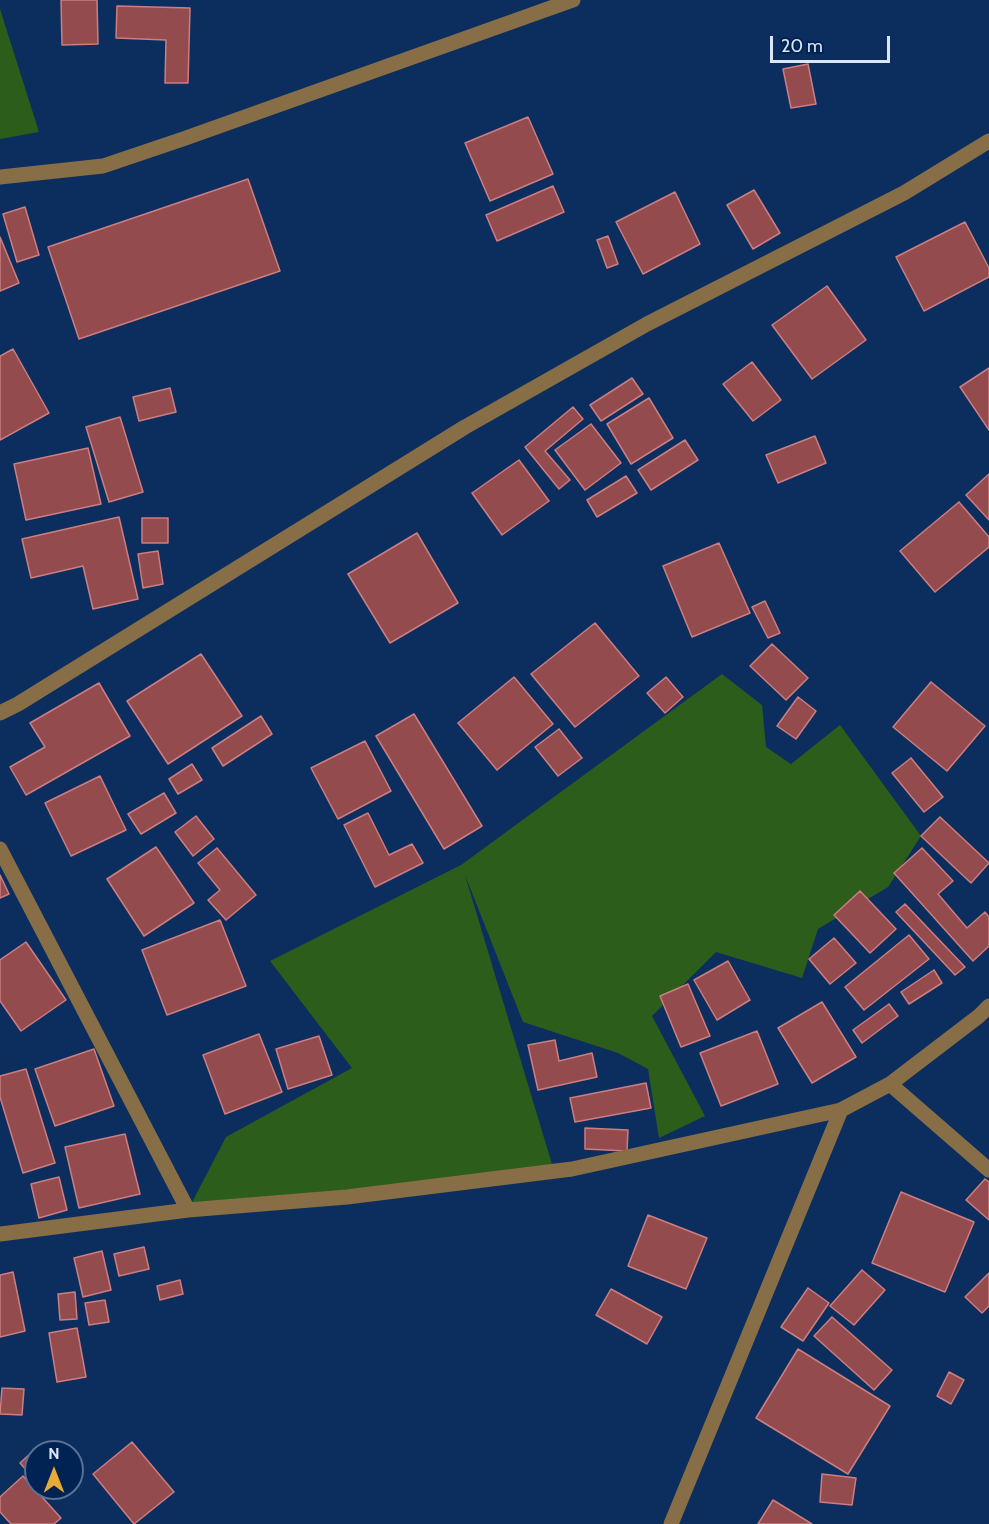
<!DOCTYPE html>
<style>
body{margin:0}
#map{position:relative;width:989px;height:1524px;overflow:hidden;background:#0b2e5f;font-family:Cabin,sans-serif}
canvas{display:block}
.north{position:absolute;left:24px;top:1440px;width:60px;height:60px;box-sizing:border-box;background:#012353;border:2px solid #587195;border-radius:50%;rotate:0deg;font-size:16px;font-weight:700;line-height:24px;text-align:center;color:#dae7f9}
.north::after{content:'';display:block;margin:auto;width:21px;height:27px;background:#e9ab38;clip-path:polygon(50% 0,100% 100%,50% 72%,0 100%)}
.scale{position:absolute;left:770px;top:36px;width:120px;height:27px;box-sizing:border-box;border:3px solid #dae7f9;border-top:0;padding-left:8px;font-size:18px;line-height:21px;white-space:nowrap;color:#dae7f9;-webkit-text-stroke:4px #012353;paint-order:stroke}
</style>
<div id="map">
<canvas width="989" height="1524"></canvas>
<div class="north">N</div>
<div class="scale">20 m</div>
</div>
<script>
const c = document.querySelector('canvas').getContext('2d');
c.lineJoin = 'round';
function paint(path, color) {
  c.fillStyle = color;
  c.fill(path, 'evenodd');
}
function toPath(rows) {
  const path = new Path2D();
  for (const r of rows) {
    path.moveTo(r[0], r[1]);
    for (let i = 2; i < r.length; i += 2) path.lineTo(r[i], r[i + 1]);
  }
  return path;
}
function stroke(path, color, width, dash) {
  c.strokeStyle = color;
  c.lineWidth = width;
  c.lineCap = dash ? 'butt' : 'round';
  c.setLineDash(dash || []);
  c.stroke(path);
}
paint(toPath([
 [0,9,39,132,0,139],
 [722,674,762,705,766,747,791,764,840,725,921,836,888,887,818,929,802,978,716,952,652,1016,705,1116,659,1138,648,1069,618,1053,523,1022,465,875,554,1171,188,1210,226,1137,352,1068,270,961,461,865]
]), '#2d5d1b');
const building = toPath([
 [61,0,97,0,98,44,62,45,61,0],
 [117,6,190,8,188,83,165,83,166,40,116,38,117,6],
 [808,64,816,104,791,108,783,69,808,64],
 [528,117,553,174,490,201,465,143,528,117],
 [248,179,280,271,79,339,48,247,248,179],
 [553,186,564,212,497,241,486,215,553,186],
 [754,190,780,233,753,249,727,205,754,190],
 [675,192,700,244,643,274,616,222,675,192],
 [25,207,39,255,17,262,3,214,25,207],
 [965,222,989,268,989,277,924,311,896,257,965,222],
 [608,236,618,264,607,268,597,240,608,236],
 [0,237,19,283,0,291,0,237],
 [827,286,866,340,812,379,772,325,827,286],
 [13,349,49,413,0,440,0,356,13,349],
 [752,362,781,400,753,421,723,384,752,362],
 [989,368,989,430,960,387,989,368],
 [632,378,643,394,601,421,590,405,632,378],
 [170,388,176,412,139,421,133,397,170,388],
 [649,398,673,438,631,464,607,424,649,398],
 [573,407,583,419,545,451,570,480,559,489,525,447,573,407],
 [120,417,143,492,109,502,86,427,120,417],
 [591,424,621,463,585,490,555,450,591,424],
 [815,436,826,463,778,483,766,455,815,436],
 [685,440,698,460,651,490,638,470,685,440],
 [88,448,101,504,26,520,14,464,88,448],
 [519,460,549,501,502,535,472,493,519,460],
 [989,474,989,520,966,495,989,474],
 [626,476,637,493,597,517,587,500,626,476],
 [959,502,989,537,989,547,935,592,900,551,959,502],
 [119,517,138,599,93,609,83,566,31,578,22,539,119,517],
 [142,518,168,518,168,543,142,543,142,518],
 [417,533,458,603,390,643,348,574,417,533],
 [719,543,750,613,692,637,663,566,719,543],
 [158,551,163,584,143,588,138,554,158,551],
 [765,601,780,633,768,638,752,607,765,601],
 [595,623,639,676,575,727,531,674,595,623],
 [772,644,808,678,786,700,750,666,772,644],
 [201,654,242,716,168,764,127,701,201,654],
 [514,677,553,724,497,770,458,723,514,677],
 [666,677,683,697,665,713,647,693,666,677],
 [931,682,985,726,947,771,893,727,931,682],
 [99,683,130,736,26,795,10,767,45,747,30,723,99,683],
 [798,697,816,711,796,739,777,726,798,697],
 [414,714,482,826,444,849,376,736,414,714],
 [261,716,272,734,223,766,212,748,261,716],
 [559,729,582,758,558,776,535,747,559,729],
 [365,741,391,791,338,819,311,768,365,741],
 [911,758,943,797,924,812,892,773,911,758],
 [192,764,202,780,178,794,169,779,192,764],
 [100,776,126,830,71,856,45,803,100,776],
 [164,793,176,813,141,834,128,814,164,793],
 [368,813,389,855,412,844,423,863,375,887,344,825,368,813],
 [196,816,214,839,193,856,175,832,196,816],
 [940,817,989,863,971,883,921,836,940,817],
 [156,847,194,903,144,936,107,879,156,847],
 [217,848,256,895,226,920,208,900,220,890,198,863,217,848],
 [922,848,953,881,938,894,967,928,985,912,989,917,989,946,973,961,894,873,922,848],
 [0,875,9,894,0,898,0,875],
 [860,891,896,929,870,953,834,915,860,891],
 [905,904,965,967,955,975,896,912,905,904],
 [220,920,246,986,167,1015,142,950,220,920],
 [909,935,929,959,864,1010,845,987,909,935],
 [834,938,856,963,830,984,809,959,834,938],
 [26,942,66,1000,21,1031,0,1001,0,960,26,942],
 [728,961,750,1000,717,1020,694,980,728,961],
 [934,970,942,983,909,1004,901,992,934,970],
 [688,984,710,1036,681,1047,660,996,688,984],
 [822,1002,856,1057,812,1083,778,1028,822,1002],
 [889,1004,898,1016,862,1043,853,1030,889,1004],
 [757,1031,778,1084,721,1106,700,1053,757,1031],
 [259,1034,282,1092,225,1114,203,1055,259,1034],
 [319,1036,332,1075,288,1089,276,1049,319,1036],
 [555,1040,559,1061,592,1053,597,1077,538,1090,528,1045,555,1040],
 [94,1049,114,1106,55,1126,35,1069,94,1049],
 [26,1069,55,1163,23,1173,0,1097,0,1076,26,1069],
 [646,1083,651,1108,575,1122,570,1098,646,1083],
 [585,1128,628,1130,627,1151,585,1149,585,1128],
 [125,1134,140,1194,79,1208,65,1147,125,1134],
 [59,1177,67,1210,39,1218,31,1184,59,1177],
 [985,1179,989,1182,989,1220,966,1200,985,1179],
 [901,1192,974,1222,945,1292,872,1263,901,1192],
 [648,1215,707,1238,686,1289,628,1266,648,1215],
 [144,1247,149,1269,119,1276,114,1254,144,1247],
 [102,1251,111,1290,83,1297,74,1258,102,1251],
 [862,1270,885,1290,854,1325,830,1306,862,1270],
 [13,1272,25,1331,0,1337,0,1275,13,1272],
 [989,1273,989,1306,982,1313,965,1297,989,1273],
 [180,1280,183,1294,160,1300,157,1286,180,1280],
 [808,1288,829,1303,803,1341,781,1327,808,1288],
 [611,1289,662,1317,647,1344,596,1315,611,1289],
 [75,1292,77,1319,60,1320,58,1294,75,1292],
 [105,1300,109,1322,89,1325,85,1303,105,1300],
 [832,1317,892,1370,874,1390,814,1336,832,1317],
 [77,1328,86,1377,57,1382,49,1333,77,1328],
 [798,1349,890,1406,848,1474,756,1418,798,1349],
 [949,1372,964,1380,951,1404,937,1396,949,1372],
 [2,1388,24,1389,22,1415,0,1414,2,1388],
 [132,1442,174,1492,134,1524,93,1474,132,1442],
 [32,1452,36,1457,36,1481,20,1463,32,1452],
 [822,1474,856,1478,852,1505,820,1502,822,1474],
 [23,1476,61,1518,54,1524,11,1524,0,1512,0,1497,23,1476],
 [42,1488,60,1488,50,1497,42,1488],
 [773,1500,812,1524,758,1524,773,1500]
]);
paint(building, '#934b4e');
stroke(building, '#cc7e80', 1.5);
stroke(toPath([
 [0,177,103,166,183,139,573,0],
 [0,713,18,704,465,427,647,324,904,193,989,141],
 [0,849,188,1210],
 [890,1084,989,1170],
 [0,1234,188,1210,347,1197,572,1169,841,1110,890,1084,979,1016,989,1006],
 [671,1524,841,1110]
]), '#876e47', 15);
</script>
